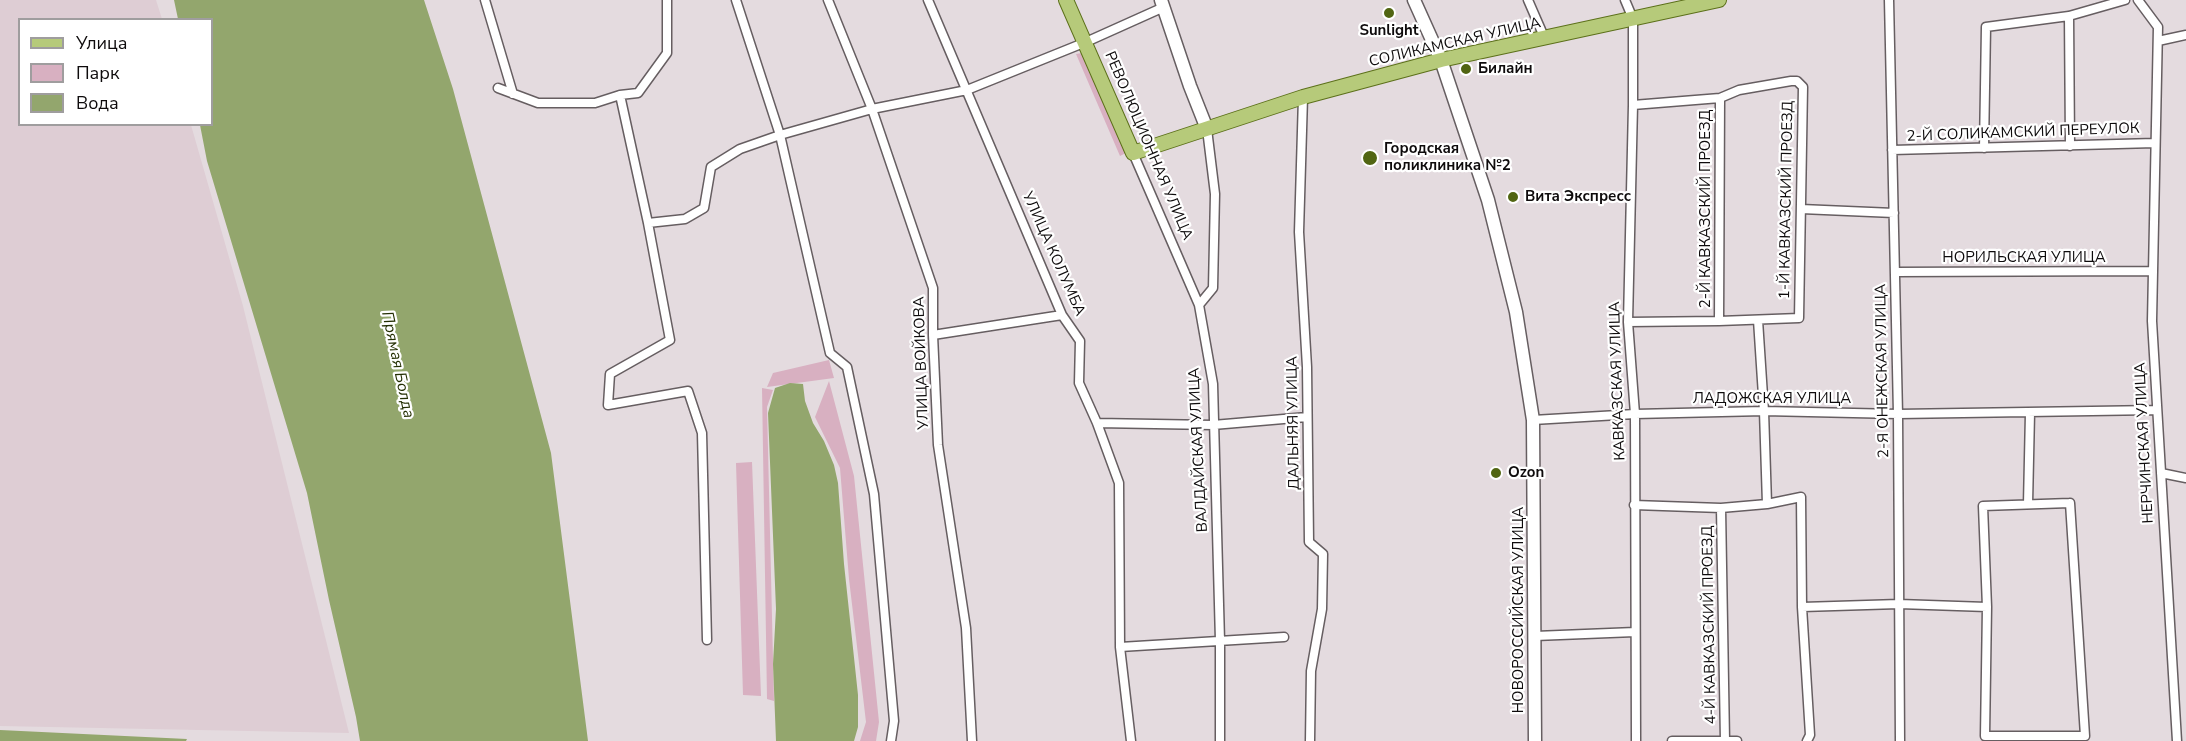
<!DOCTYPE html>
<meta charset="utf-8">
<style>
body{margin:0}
#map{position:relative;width:2186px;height:741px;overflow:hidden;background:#e4dbdf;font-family:"Nunito Sans",sans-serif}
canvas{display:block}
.legend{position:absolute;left:18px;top:18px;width:195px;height:108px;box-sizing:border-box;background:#fff;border:2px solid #9f9d9e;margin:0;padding:8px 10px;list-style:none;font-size:18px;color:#0e0b0c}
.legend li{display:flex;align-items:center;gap:12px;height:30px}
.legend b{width:30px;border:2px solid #9f9d9e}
</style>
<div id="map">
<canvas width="2186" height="741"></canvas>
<ul class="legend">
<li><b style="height:8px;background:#b6ca7a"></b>Улица</li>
<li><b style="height:16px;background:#d8b0c1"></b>Парк</li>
<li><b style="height:16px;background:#93a66d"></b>Вода</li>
</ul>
</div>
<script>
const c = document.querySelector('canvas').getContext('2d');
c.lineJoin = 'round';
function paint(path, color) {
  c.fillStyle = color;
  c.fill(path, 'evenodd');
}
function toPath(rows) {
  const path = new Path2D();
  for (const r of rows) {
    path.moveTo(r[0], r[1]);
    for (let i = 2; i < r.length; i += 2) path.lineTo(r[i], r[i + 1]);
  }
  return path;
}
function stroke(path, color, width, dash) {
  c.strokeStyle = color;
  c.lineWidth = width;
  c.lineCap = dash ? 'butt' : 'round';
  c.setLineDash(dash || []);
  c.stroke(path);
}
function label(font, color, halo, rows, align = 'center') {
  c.font = font + ' "Nunito Sans",sans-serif';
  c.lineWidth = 4.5;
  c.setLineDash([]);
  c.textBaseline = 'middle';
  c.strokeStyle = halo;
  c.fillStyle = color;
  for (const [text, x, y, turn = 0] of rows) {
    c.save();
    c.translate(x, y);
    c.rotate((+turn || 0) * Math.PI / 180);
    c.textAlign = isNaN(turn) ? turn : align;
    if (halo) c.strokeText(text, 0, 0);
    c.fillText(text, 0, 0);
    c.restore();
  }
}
paint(toPath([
 [0,0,156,0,162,19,20,20,20,124,191,125,243,306,349,733,0,726]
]), '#decdd4');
paint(toPath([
 [1082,53,1089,72,1128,152,1120,156,1076,54],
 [829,360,834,378,767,387,773,373],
 [829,381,854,476,879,722,876,741,860,741,866,722,849,579,840,468,815,417],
 [762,388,773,390,767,407,774,701,767,699],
 [752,462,761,696,743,695,736,463]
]), '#d8b0c1');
paint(toPath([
 [174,0,424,0,453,89,551,453,588,741,360,741,356,717,329,600,307,493,207,161,200,125,212,124,212,20,178,19],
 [790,383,803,384,805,401,813,423,824,441,834,465,838,483,844,564,858,695,858,727,854,741,776,741,773,664,776,609,768,413,775,388],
 [0,730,187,739,186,741,0,741]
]), '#93a66d');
const street = toPath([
 [485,0,513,94],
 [736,0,780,135,830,353,847,367,874,494,894,721,891,741],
 [828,0,872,109,933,288,933,335,938,445,966,628,972,741],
 [928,0,1062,315,1080,341,1079,383,1097,423,1119,483,1120,647,1131,741],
 [1528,0,1545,39],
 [1625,0,1633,19,1633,105,1628,322,1635,414,1636,741],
 [1889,0,1898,414,1900,741],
 [2138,0,2158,27,2152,321,2177,741],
 [2069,16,2070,146],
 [2158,41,2186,35],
 [498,88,538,103,595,103,620,95,638,93,667,53,667,0],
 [620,95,648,223,670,340,610,374,608,405,688,391,702,433,707,640],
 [1303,97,1299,232,1307,367,1309,542,1323,554,1322,609,1311,671,1310,741],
 [1207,129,1215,194,1213,288,1199,305,1213,384,1220,641,1220,741],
 [1984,148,1986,27,2069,16,2125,0],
 [1892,150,2155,143],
 [1133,153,1199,305],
 [1801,209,1894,213],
 [648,223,685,219,704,208,711,167,740,149,780,135,872,109,967,90,1086,42,1164,7],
 [1895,272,2153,271],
 [1758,320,1764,411,1767,504],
 [1719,321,1720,98],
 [1628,322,1719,321,1799,318,1803,87,1797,81,1791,81,1739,90,1720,98,1633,105],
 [933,335,1062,315],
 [1533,420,1635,414,1764,411,1898,414,2156,410],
 [1097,423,1213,425,1307,417],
 [2161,473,2186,478],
 [2070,503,2085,736,1985,736,1987,607,1983,506,2070,503],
 [2028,504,2030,413],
 [1634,505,1721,508,1767,504,1801,497,1802,607,1810,735,1807,741],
 [1721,508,1725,741],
 [1802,607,1899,604,1987,607],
 [1535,636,1635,632],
 [1120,647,1284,637],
 [1672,741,1737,741]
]);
const secondary = toPath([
 [1161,0,1190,86,1207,129],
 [1414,0,1441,60,1488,200,1516,312,1533,420,1535,741]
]);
const primary = toPath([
 [1066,0,1133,153,1303,97,1441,60,1719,0]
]);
stroke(street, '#665e61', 11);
stroke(secondary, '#665e61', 15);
stroke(primary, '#5c701a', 16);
stroke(street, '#fff', 8);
stroke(secondary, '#fff', 12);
stroke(primary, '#b6ca7a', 14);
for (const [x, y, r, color] of [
 [1389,13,6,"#516512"],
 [1466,69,6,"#516512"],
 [1370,158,8,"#516512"],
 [1513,197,6,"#516512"],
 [1496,473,6,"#516512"]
]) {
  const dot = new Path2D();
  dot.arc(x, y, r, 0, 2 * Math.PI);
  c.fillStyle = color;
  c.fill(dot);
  stroke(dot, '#fff', 2);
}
label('bold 15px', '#0e0b0c', '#fff', [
 ["Sunlight",1389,31,"center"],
 ["Билайн",1478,69],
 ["Городская",1384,149],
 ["поликлиника №2",1384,166],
 ["Вита Экспресс",1525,197],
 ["Ozon",1508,473]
], 'left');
label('15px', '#0e0b0c', '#fff', [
 ["СОЛИКАМСКАЯ УЛИЦА",1455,43,-13],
 ["2-Й СОЛИКАМСКИЙ ПЕРЕУЛОК",2023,133,-2],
 ["РЕВОЛЮЦИОННАЯ УЛИЦА",1148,146,67],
 ["1-Й КАВКАЗСКИЙ ПРОЕЗД",1787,200,-89],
 ["2-Й КАВКАЗСКИЙ ПРОЕЗД",1706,209,-90],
 ["УЛИЦА КОЛУМБА",1053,254,66],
 ["НОРИЛЬСКАЯ УЛИЦА",2024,258],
 ["УЛИЦА ВОЙКОВА",922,363,-92],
 ["2-Я ОНЕЖСКАЯ УЛИЦА",1883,371,-91],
 ["КАВКАЗСКАЯ УЛИЦА",1618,381,-92],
 ["ЛАДОЖСКАЯ УЛИЦА",1772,399],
 ["ДАЛЬНЯЯ УЛИЦА",1294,423,-91],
 ["НЕРЧИНСКАЯ УЛИЦА",2145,443,-93],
 ["ВАЛДАЙСКАЯ УЛИЦА",1199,450,-93],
 ["НОВОРОССИЙСКАЯ УЛИЦА",1519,610,-90],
 ["4-Й КАВКАЗСКИЙ ПРОЕЗД",1710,625,-91]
]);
label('italic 16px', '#242f03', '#fff', [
 ["Прямая Болда",397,365,78]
]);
</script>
